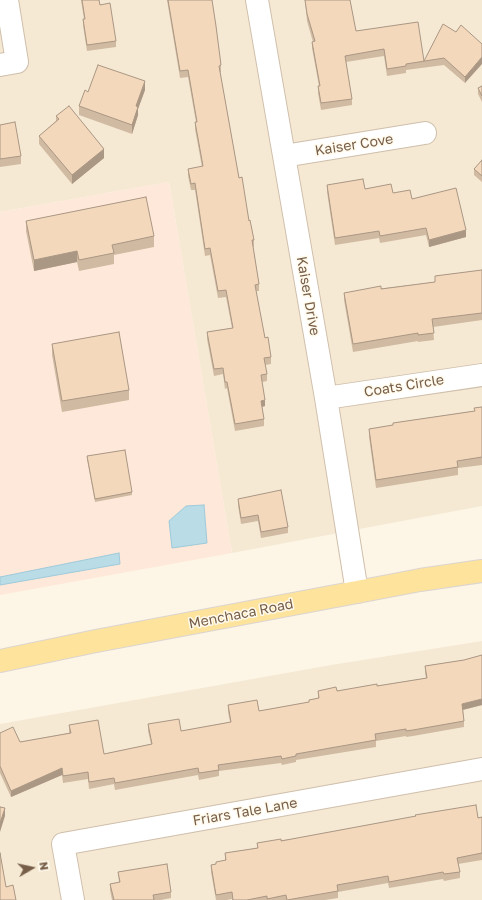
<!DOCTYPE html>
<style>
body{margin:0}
#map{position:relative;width:482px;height:900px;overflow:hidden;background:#fdf6e6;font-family:"Golos Text",sans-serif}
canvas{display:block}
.north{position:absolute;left:12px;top:848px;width:40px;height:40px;-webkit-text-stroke:3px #fffaec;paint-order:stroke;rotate:81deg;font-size:11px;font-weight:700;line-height:16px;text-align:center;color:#775e49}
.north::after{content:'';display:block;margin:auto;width:14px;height:18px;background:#775e49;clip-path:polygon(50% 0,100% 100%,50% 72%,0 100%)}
</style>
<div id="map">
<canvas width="482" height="900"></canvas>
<div class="north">N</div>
</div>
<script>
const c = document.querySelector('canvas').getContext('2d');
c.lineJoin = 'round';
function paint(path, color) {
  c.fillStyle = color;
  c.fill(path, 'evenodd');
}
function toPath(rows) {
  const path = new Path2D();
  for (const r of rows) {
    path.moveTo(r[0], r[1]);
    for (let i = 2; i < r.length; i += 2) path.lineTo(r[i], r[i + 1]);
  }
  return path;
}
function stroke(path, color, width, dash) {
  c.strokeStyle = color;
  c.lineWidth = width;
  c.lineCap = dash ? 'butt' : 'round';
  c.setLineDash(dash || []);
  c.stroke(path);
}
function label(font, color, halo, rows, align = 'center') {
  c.font = font + ' "Golos Text",sans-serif';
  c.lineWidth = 3;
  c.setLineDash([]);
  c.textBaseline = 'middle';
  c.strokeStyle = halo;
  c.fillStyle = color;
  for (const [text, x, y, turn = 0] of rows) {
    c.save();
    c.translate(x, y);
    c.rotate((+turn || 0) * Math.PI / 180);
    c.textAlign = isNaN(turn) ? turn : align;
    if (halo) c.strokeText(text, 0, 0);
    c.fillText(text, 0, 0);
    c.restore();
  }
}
paint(toPath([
 [0,0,482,0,482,506,232,553,169,182,0,212],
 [482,641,482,900,0,900,0,724,331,665]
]), '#f5e9d4');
paint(toPath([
 [169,182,232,553,0,595,0,212]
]), '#fee8d9');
const water = toPath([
 [204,505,207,543,172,548,169,521,186,506,204,505],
 [119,553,120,564,0,585,0,577,119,553]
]);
paint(water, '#b9dce7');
stroke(water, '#9fcada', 1);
const minor = toPath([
 [257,0,326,398,357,592],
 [0,65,17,62,7,0],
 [284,156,425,133],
 [326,398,482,375],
 [73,900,63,844,482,769]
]);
const major = toPath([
 [0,661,96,641,357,592,420,580,482,571]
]);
stroke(minor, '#cfbfab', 24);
stroke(major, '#dcd5d0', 24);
stroke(minor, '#fff', 22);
stroke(major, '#fde39c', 22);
paint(toPath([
 [81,0,99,0,100,5,116,41,116,47,87,51,83,25,83,19,84,19],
 [167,0,212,0,221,65,221,72,220,72,239,178,254,240,254,246,253,247,259,284,259,291,256,291,265,338,271,357,271,364,265,365,267,374,267,381,262,382,265,406,262,407,264,419,264,426,235,431,227,388,225,389,223,374,214,376,207,339,207,332,232,328,226,297,218,298,210,255,205,256,195,190,191,190,188,176,188,169,202,167,195,129,195,122,196,122,188,77,180,78],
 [305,0,350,0,356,31,424,61,456,32,482,44,465,83,444,65,406,70,406,73,387,76,384,56,346,62,352,99,352,105,321,110,318,93,319,86,312,48,312,42,313,42,307,21],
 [482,86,482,102,478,94,478,88],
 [145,90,138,109,138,115,132,134,79,115,79,106,88,92],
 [56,116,104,158,72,184,39,144,39,136,56,121],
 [0,125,21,156,21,164,0,167],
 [482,160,482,182,474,175,474,169],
 [327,185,365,189,393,193,412,199,466,237,429,247,426,235,380,243,379,238,335,245,327,192],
 [26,221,154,236,154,247,114,255,114,264,79,271,77,262,34,271,26,231],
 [482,270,482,320,433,327,434,340,418,342,418,341,353,352,344,300,344,293,435,282,435,276],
 [52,344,129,390,129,400,62,412,52,355],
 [482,407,482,465,458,468,458,475,376,488,369,437,369,429,393,425,393,423,474,411],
 [87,456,132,492,132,495,95,502,87,459],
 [238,499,288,527,288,533,261,538,258,521,241,524,238,505],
 [482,655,482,705,463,710,464,721,464,727,413,736,406,737,406,736,376,741,376,747,296,760,296,762,282,765,281,763,219,771,219,776,199,780,198,775,115,790,114,784,89,789,88,779,63,783,62,775,11,797,0,773,0,733,20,742,69,733,69,725,104,754,151,744,148,731,148,724,181,731,230,722,228,712,228,705,259,711,309,702,309,700,318,698,318,691,337,691,377,686,426,678,425,673,425,666,464,660],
 [482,817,482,860,458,864,460,872,460,878,444,881,443,879,389,888,388,883,338,892,338,898,325,900,232,900,232,899,227,900,216,900,211,872,211,865,216,864,225,861,225,853,257,848,257,843],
 [118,872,171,892,171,898,161,900,112,900,110,890,110,884,119,882]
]), '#d1baa2');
paint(toPath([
 [482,57,482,64,465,83,465,77],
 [145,81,145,90,138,109,138,115,132,134,132,125,136,106],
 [104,149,104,158,72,184,72,175],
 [466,230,466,237,429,247,429,240],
 [77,251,77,262,34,271,34,260],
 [265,400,265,406,261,407,261,401],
 [482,699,482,705,462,710,462,704],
 [62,768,62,775,11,797,11,791],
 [5,808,5,816,0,832,0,823]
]), '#aa9784');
const building = toPath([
 [82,0,99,0,100,5,110,3,116,41,87,45,83,19,85,19,82,0],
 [168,0,212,0,216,26,221,65,219,66,239,178,242,177,249,221,250,220,254,240,252,240,259,284,255,285,265,338,268,337,271,357,264,358,267,374,261,375,265,400,261,401,264,419,235,424,227,382,225,382,223,368,214,369,207,332,233,328,226,290,218,291,210,248,205,249,195,183,191,184,188,169,203,166,195,122,197,122,188,70,180,71,168,0],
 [305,0,350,0,356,31,418,22,424,61,443,24,456,32,461,25,482,44,482,57,465,77,444,58,406,64,406,66,387,69,384,49,345,56,352,99,321,103,318,86,320,86,312,42,315,41,307,14,305,0],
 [98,65,145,81,136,106,138,107,132,125,79,106,85,90,88,92,98,65],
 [482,86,482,96,478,88,482,86],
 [69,106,104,149,72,175,39,136,59,119,56,116,69,106],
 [15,122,21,156,0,159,0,125,15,122],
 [482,160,482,176,474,169,482,160],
 [363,179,365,189,391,184,393,193,410,190,412,199,456,188,466,230,429,240,426,228,380,236,379,231,335,238,327,185,363,179],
 [146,197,154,236,112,245,114,253,79,260,77,251,34,260,26,221,146,197],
 [482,270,482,313,432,319,434,333,418,335,418,333,353,344,344,293,381,286,381,289,435,282,435,276,482,270],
 [119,332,129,390,62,401,52,344,119,332],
 [482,407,482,457,457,461,458,467,376,480,369,429,393,425,393,423,475,411,474,408,482,407],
 [125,450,132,492,95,499,87,456,125,450],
 [281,490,288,527,261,532,258,515,241,518,238,499,281,490],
 [482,655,482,699,462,704,464,721,413,730,406,731,406,729,375,734,376,740,296,754,296,756,282,759,281,756,218,765,219,770,199,773,198,768,115,783,114,778,89,782,88,772,63,776,62,768,11,791,0,766,0,733,13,727,20,742,71,733,69,725,98,720,104,754,152,744,148,724,179,719,181,731,231,722,228,705,257,700,259,711,309,702,309,700,319,698,318,691,336,687,337,691,377,684,377,686,427,678,425,666,464,660,482,655],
 [476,805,478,818,482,817,482,853,457,858,460,872,444,874,443,872,389,882,388,876,337,885,338,891,287,900,286,895,267,899,267,896,247,900,233,900,232,892,216,895,211,865,216,864,216,862,226,860,225,853,258,848,257,843,281,839,281,841,416,816,415,815,476,805],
 [0,807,5,808,0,823,0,807],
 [0,853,6,887,13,885,16,900,0,900,0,853],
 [167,864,171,892,153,895,154,900,114,900,110,884,120,882,118,872,167,864]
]);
paint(building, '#f3d8bc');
stroke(building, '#aa9784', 1);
label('14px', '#775e49', '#fffaec', [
 ["Kaiser Cove",354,145,-9],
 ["Kaiser Drive",308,296,80],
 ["Coats Circle",404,386,-9],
 ["Menchaca Road",241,614,-11],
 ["Friars Tale Lane",245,812,-10]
]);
</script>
